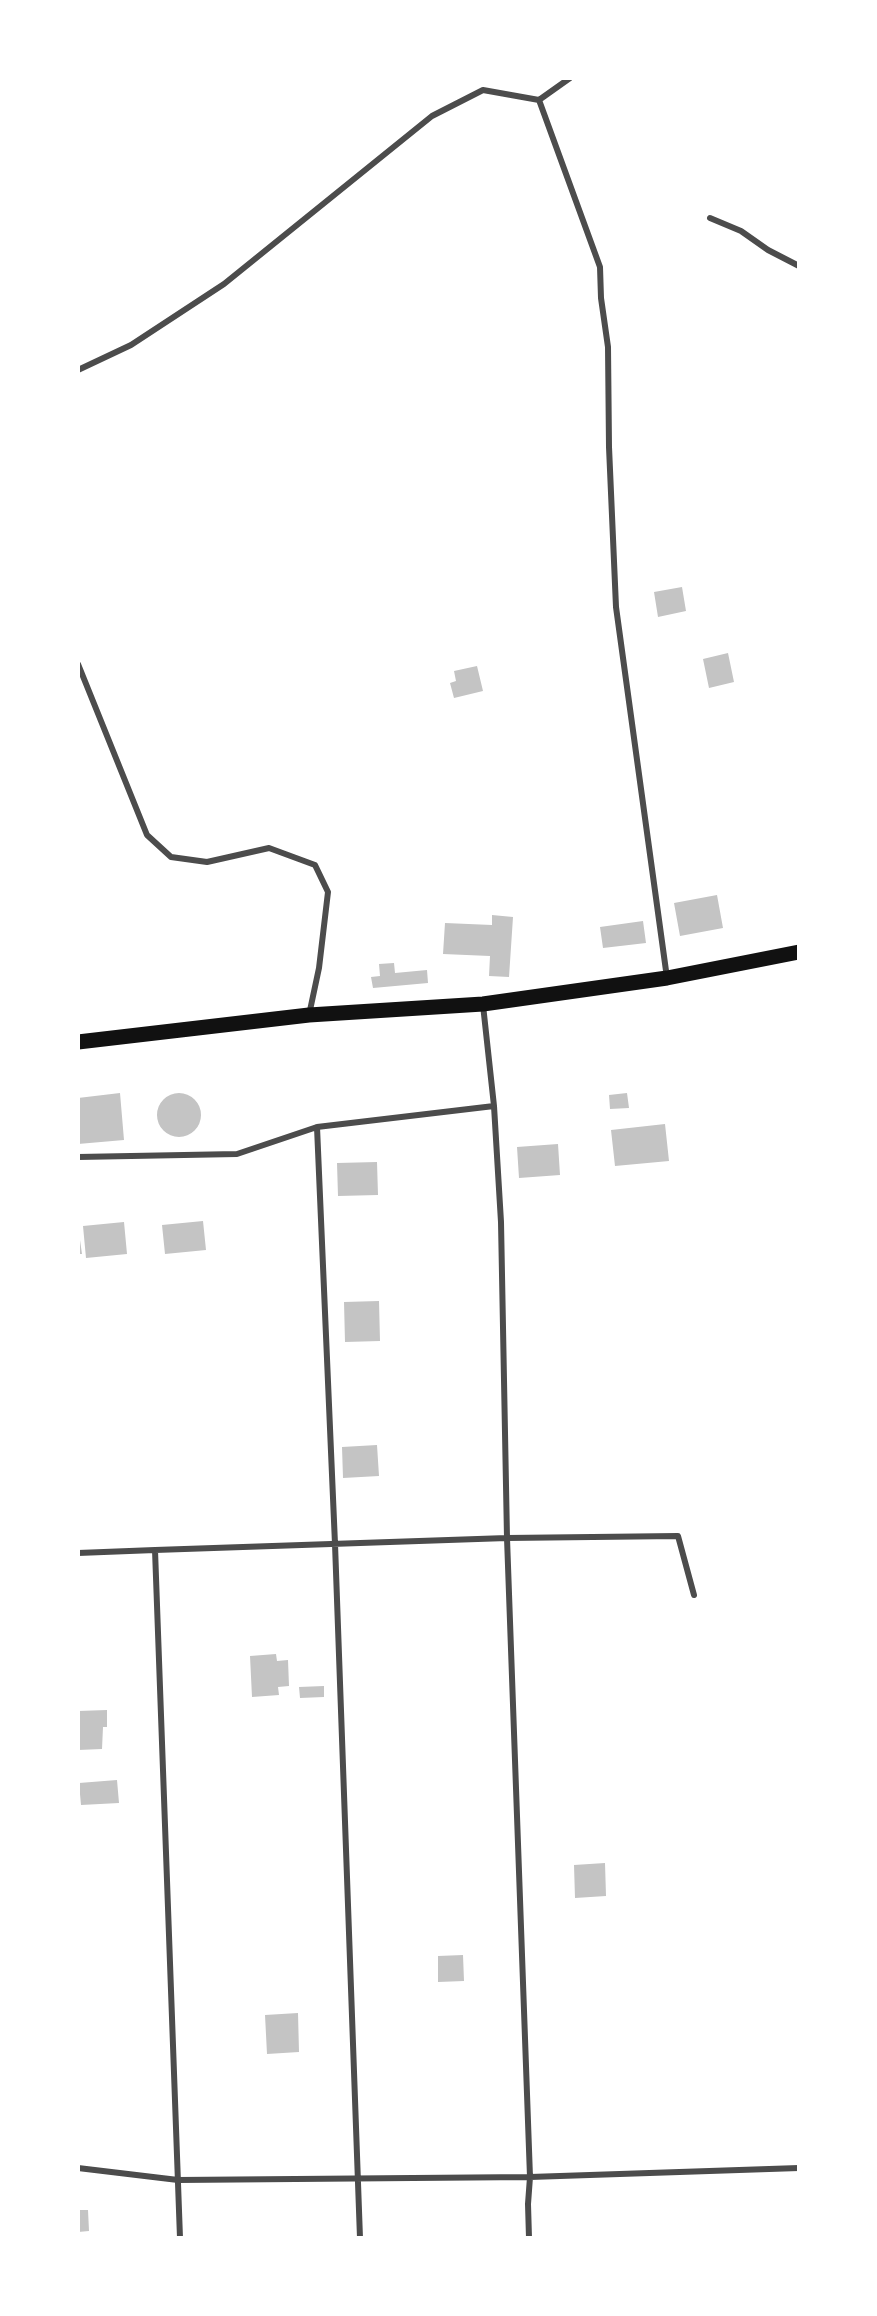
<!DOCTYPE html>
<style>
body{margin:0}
#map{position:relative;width:877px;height:2316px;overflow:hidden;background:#fff;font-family:"Varela Round",sans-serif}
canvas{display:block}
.frame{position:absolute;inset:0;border:80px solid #fff;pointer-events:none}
</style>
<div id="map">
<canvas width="877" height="2316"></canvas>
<div class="frame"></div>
</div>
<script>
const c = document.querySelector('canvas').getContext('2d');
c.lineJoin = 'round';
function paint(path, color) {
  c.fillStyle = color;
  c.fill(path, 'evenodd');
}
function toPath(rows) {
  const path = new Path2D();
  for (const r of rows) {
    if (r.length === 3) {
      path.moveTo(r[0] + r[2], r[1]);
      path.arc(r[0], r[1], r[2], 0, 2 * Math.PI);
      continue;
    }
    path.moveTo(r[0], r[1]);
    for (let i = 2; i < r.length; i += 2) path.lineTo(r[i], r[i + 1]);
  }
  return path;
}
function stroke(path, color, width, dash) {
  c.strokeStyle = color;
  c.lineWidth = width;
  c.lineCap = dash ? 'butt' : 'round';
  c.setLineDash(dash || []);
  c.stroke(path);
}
paint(toPath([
 [682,587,686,611,658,617,654,592],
 [728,653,734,682,709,688,703,659],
 [477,666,483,691,454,698,450,683,456,681,454,671],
 [717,895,723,928,680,936,674,903],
 [492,915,513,917,509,977,489,976,490,956,443,954,445,923,492,925],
 [643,921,646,943,603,948,600,927],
 [394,963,395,973,427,970,428,983,373,988,371,977,380,976,379,964],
 [179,1115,22],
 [120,1093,124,1140,78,1144,78,1098],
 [627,1093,629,1108,610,1109,609,1095],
 [665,1124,669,1161,615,1166,611,1130],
 [558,1144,560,1175,519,1178,517,1147],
 [377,1162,378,1195,338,1196,337,1163],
 [203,1221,206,1250,165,1254,162,1225],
 [124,1222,127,1254,86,1258,83,1226],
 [78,1226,82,1254,78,1254],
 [379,1301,380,1341,345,1342,344,1302],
 [377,1445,379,1476,343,1478,342,1447],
 [276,1654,277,1661,288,1660,289,1686,278,1687,279,1695,252,1697,250,1656],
 [324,1686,324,1697,300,1698,299,1687],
 [107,1710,107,1727,103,1727,102,1749,78,1750,78,1711],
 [117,1780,119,1803,81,1805,79,1783],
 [605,1863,606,1896,575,1898,574,1865],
 [463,1955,464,1981,438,1982,438,1956],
 [298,2013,299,2052,267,2054,265,2015],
 [78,2210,88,2210,89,2231,78,2232]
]), '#c4c4c4');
stroke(toPath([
 [539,100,600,267,601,298,608,347,609,447,616,607,667,978],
 [710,218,741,231,768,250,799,266],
 [78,370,131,345,224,284,432,116,483,90,539,100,570,78],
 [78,664,147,835,171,857,207,862,269,848,315,865,328,892,319,968,309,1015],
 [483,1005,494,1106,501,1222,507,1538,530,2177,528,2204,529,2238],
 [317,1127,335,1544,360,2238],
 [78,1157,237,1154,317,1127,494,1106],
 [78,1553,155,1550],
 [78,2168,178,2180,530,2177,799,2168],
 [180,2238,155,1550,507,1538,678,1536,694,1595]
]), '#4c4c4c', 6);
stroke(toPath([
 [78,1042,309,1015,483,1004,667,978,799,952]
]), '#111', 15);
</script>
